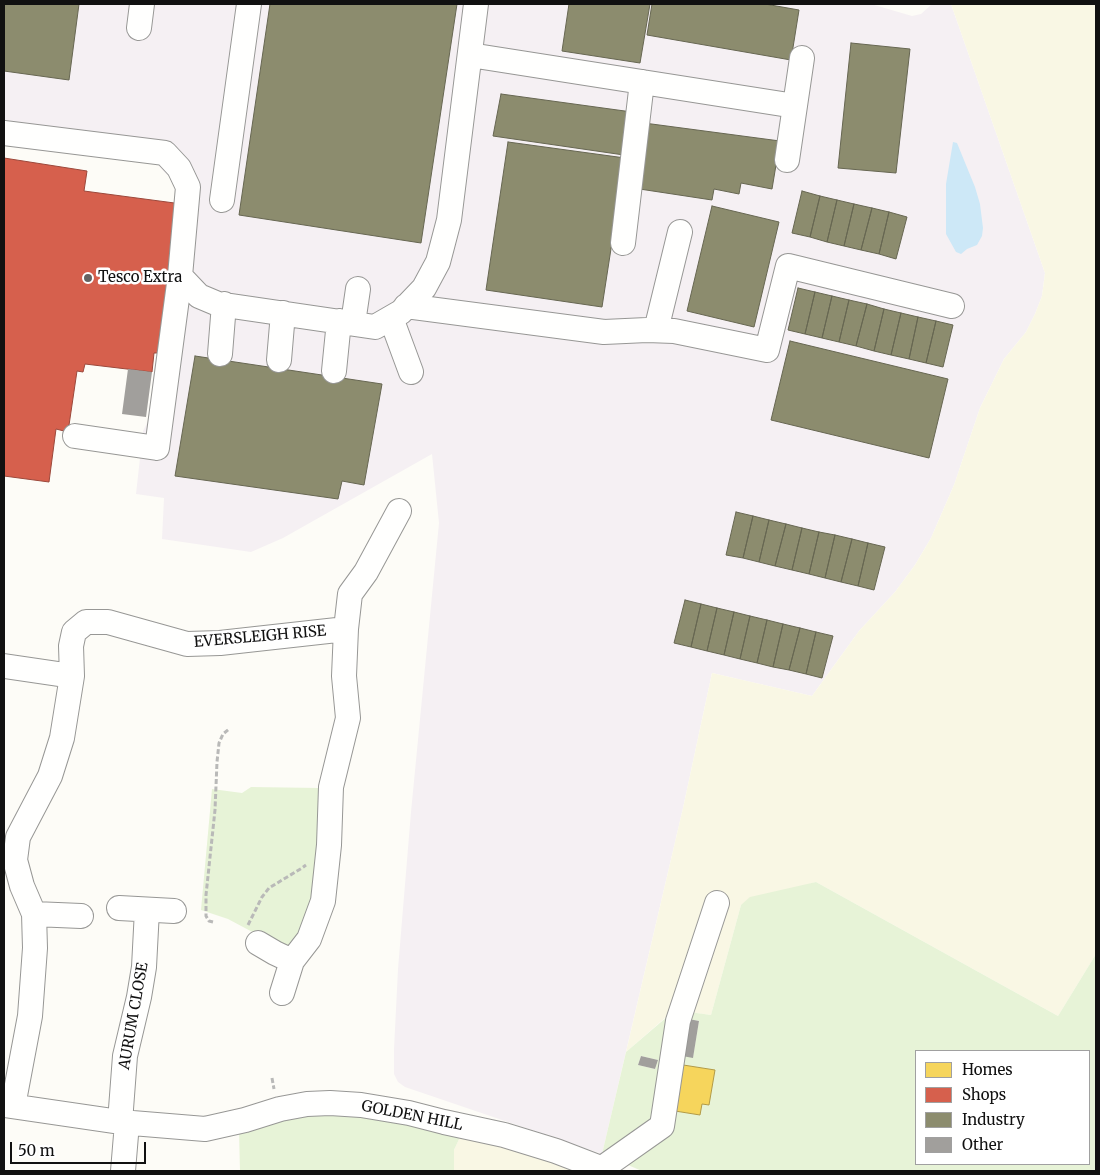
<!DOCTYPE html>
<style>
body{margin:0}
#map{position:relative;width:1100px;height:1175px;overflow:hidden;background:#fdfcf7;font-family:Merriweather,serif}
canvas{display:block}
.frame{position:absolute;inset:0;border:5px solid #111;pointer-events:none}
.legend{position:absolute;left:915px;top:1050px;width:175px;height:115px;box-sizing:border-box;background:#fff;border:1px solid #a0a0a0;margin:0;padding:6px 9px;list-style:none;font-size:15px;color:#111}
.legend li{display:flex;align-items:center;gap:10px;height:25px}
.legend b{width:25px;border:1px solid #a0a0a0}
.scale{position:absolute;left:10px;top:1142px;width:136px;height:22px;box-sizing:border-box;border:2px solid #111;border-top:0;padding-left:6px;font-size:15px;line-height:18px;white-space:nowrap;color:#111;-webkit-text-stroke:4px #fff;paint-order:stroke}
</style>
<div id="map">
<canvas width="1100" height="1175"></canvas>
<div class="frame"></div>
<ul class="legend">
<li><b style="height:14px;background:#f6d55c"></b>Homes</li>
<li><b style="height:14px;background:#d6604d"></b>Shops</li>
<li><b style="height:14px;background:#8c8c6e"></b>Industry</li>
<li><b style="height:14px;background:#a19f9c"></b>Other</li>
</ul>
<div class="scale">50 m</div>
</div>
<script>
const c = document.querySelector('canvas').getContext('2d');
c.lineJoin = 'round';
function paint(path, color) {
  c.fillStyle = color;
  c.fill(path, 'evenodd');
}
function toPath(rows) {
  const path = new Path2D();
  for (const r of rows) {
    path.moveTo(r[0], r[1]);
    for (let i = 2; i < r.length; i += 2) path.lineTo(r[i], r[i + 1]);
  }
  return path;
}
function stroke(path, color, width, dash) {
  c.strokeStyle = color;
  c.lineWidth = width;
  c.lineCap = dash ? 'butt' : 'round';
  c.setLineDash(dash || []);
  c.stroke(path);
}
function label(font, color, halo, rows, align = 'center') {
  c.font = font + ' Merriweather,serif';
  c.lineWidth = 5;
  c.setLineDash([]);
  c.textBaseline = 'middle';
  c.strokeStyle = halo;
  c.fillStyle = color;
  for (const [text, x, y, turn = 0] of rows) {
    c.save();
    c.translate(x, y);
    c.rotate((+turn || 0) * Math.PI / 180);
    c.textAlign = isNaN(turn) ? turn : align;
    if (halo) c.strokeText(text, 0, 0);
    c.fillText(text, 0, 0);
    c.restore();
  }
}
paint(toPath([
 [4,4,871,4,912,16,921,14,932,4,951,4,1045,273,1042,296,1035,314,1026,332,1004,359,980,408,954,485,931,538,915,565,895,592,859,631,812,696,712,673,683,808,602,1154,405,1087,398,1082,394,1074,394,1049,398,969,411,812,439,523,432,454,283,538,251,552,162,539,164,498,136,494,143,431,148,421,156,354,162,353,181,200,170,178,157,164,4,146]
]), '#f5f0f3');
paint(toPath([
 [951,4,1096,4,1096,954,1058,1016,816,882,741,905,711,1015,674,1010,626,1052,683,808,712,673,812,696,859,631,895,592,915,565,931,538,954,485,980,408,1004,359,1026,332,1035,314,1042,296,1045,273],
 [461,1135,592,1171,454,1171,454,1150]
]), '#f9f7e4');
paint(toPath([
 [251,787,320,788,324,817,308,923,290,948,275,944,228,919,201,910,212,789,242,793],
 [816,882,1058,1016,1096,954,1096,1171,642,1171,602,1154,626,1052,675,1010,711,1015,741,905,750,897],
 [684,1018,699,1021,693,1057,678,1055],
 [916,1051,1089,1051,1089,1164,916,1164],
 [641,1056,658,1060,655,1069,638,1065],
 [677,1064,715,1070,709,1105,702,1104,700,1115,675,1111],
 [347,1109,461,1135,454,1150,454,1171,240,1171,239,1130,265,1118]
]), '#e7f3d7');
paint(toPath([
 [953,142,957,143,975,187,980,204,983,228,982,236,977,245,967,249,961,254,956,252,946,234,946,184]
]), '#cde8f7');
const homes = toPath([
 [677,1064,715,1070,709,1105,702,1104,700,1115,675,1111,677,1064]
]);
paint(homes, '#f6d55c');
stroke(homes, '#b19a46', 1);
const shops = toPath([
 [4,158,87,171,84,191,182,204,162,353,154,353,152,372,85,364,83,372,77,371,68,432,56,429,49,482,4,476,4,158]
]);
paint(shops, '#d6604d');
stroke(shops, '#9b483b', 1);
const industry = toPath([
 [4,4,79,4,69,80,4,71,4,4],
 [270,4,457,4,421,243,239,215,270,4],
 [569,4,650,4,640,63,562,51,569,4],
 [652,4,765,4,799,10,791,60,647,35,652,4],
 [851,43,910,49,896,173,838,168,851,43],
 [501,94,632,112,624,155,493,136,501,94],
 [644,123,780,141,772,189,741,183,739,194,714,189,712,200,633,188,644,123],
 [508,142,625,158,602,307,486,290,508,142],
 [802,191,820,196,810,237,792,233,802,191],
 [820,196,837,200,827,242,810,237,820,196],
 [837,200,854,204,844,246,827,242,837,200],
 [854,204,872,208,861,250,844,246,854,204],
 [712,206,779,222,754,327,687,311,712,206],
 [872,208,889,212,879,254,861,250,872,208],
 [889,212,907,217,896,259,879,254,889,212],
 [798,288,815,292,805,334,788,330,798,288],
 [815,292,832,296,822,338,805,334,815,292],
 [832,296,849,300,839,342,822,338,832,296],
 [849,300,867,304,856,346,839,342,849,300],
 [867,304,884,309,874,351,856,346,867,304],
 [884,309,901,313,891,355,874,351,884,309],
 [901,313,918,317,909,359,891,355,901,313],
 [918,317,936,321,926,363,909,359,918,317],
 [936,321,953,325,943,367,926,363,936,321],
 [790,341,948,379,929,458,771,420,790,341],
 [195,356,382,384,364,485,342,481,338,499,175,476,195,356],
 [736,512,753,516,743,558,726,555,736,512],
 [753,516,769,520,759,562,743,558,753,516],
 [769,520,786,524,775,566,759,562,769,520],
 [786,524,802,528,792,570,775,566,786,524],
 [802,528,819,532,809,574,792,570,802,528],
 [819,532,835,535,825,578,809,574,819,532],
 [835,535,852,539,841,582,825,578,835,535],
 [852,539,868,543,858,586,841,582,852,539],
 [868,543,885,547,874,590,858,586,868,543],
 [685,600,701,604,691,647,674,643,685,600],
 [701,604,717,608,707,651,691,647,701,604],
 [717,608,734,612,724,655,707,651,717,608],
 [734,612,750,616,740,659,724,655,734,612],
 [750,616,767,620,757,663,740,659,750,616],
 [767,620,783,624,773,667,757,663,767,620],
 [783,624,800,628,789,670,773,667,783,624],
 [800,628,816,632,806,674,789,670,800,628],
 [816,632,833,636,822,678,806,674,816,632]
]);
paint(industry, '#8c8c6e');
stroke(industry, '#676752', 1);
paint(toPath([
 [128,369,152,372,146,417,122,414],
 [684,1018,699,1021,693,1058,677,1055],
 [641,1056,658,1060,655,1069,638,1065]
]), '#a19f9c');
const minor = toPath([
 [139,28,142,4],
 [470,55,795,106],
 [4,133,165,153,179,168,188,187,180,276,157,448,75,436],
 [787,160,802,58],
 [222,200,249,4],
 [623,243,642,82],
 [180,276,199,296,218,304,375,327,401,312,424,288,438,262,449,220,476,4],
 [406,306,604,332,647,330,674,331,767,350,788,266,952,306],
 [391,318,411,372],
 [353,323,358,289],
 [656,330,680,232],
 [220,354,224,304],
 [279,360,283,313],
 [334,371,339,321],
 [4,666,72,676],
 [119,908,174,911],
 [34,914,81,916],
 [258,943,275,953,292,961],
 [282,993,292,961,309,939,323,901,329,845,331,787,348,718,344,676,346,629,350,594,366,572,399,511],
 [4,1105,120,1122,205,1129,245,1120,280,1109,307,1104,330,1103,361,1105,409,1113,444,1122,504,1135,556,1151,608,1171],
 [13,1106,30,1016,35,948,34,914,22,886,15,860,18,837,50,776,62,738,72,676,71,646,74,632,86,622,108,622,187,644,220,643,346,629],
 [120,1122,125,1056,139,997,144,967,147,910],
 [601,1169,662,1126,678,1021,717,903],
 [123,1171,127,1123]
]);
stroke(minor, '#979795', 26);
stroke(toPath([
 [213,922,209,921,206,916,206,895,215,810,217,762,219,743,223,734,229,729],
 [248,925,262,897,269,888,302,868,306,865],
 [272,1078,274,1089]
]), '#b9b9b8', 3, [5, 2.5]);
stroke(minor, '#fffffe', 24);
for (const [x, y, r, color] of [
 [88,278,5,"#646362"]
]) {
  const dot = new Path2D();
  dot.arc(x, y, r, 0, 2 * Math.PI);
  c.fillStyle = color;
  c.fill(dot);
  stroke(dot, '#fff', 2);
}
label('15px', '#111', '#fff', [
 ["Tesco Extra",98,278]
], 'left');
label('15px', '#111', '#fff', [
 ["EVERSLEIGH RISE",260,637,-5],
 ["AURUM CLOSE",134,1016,-80],
 ["GOLDEN HILL",412,1116,11]
]);
</script>
